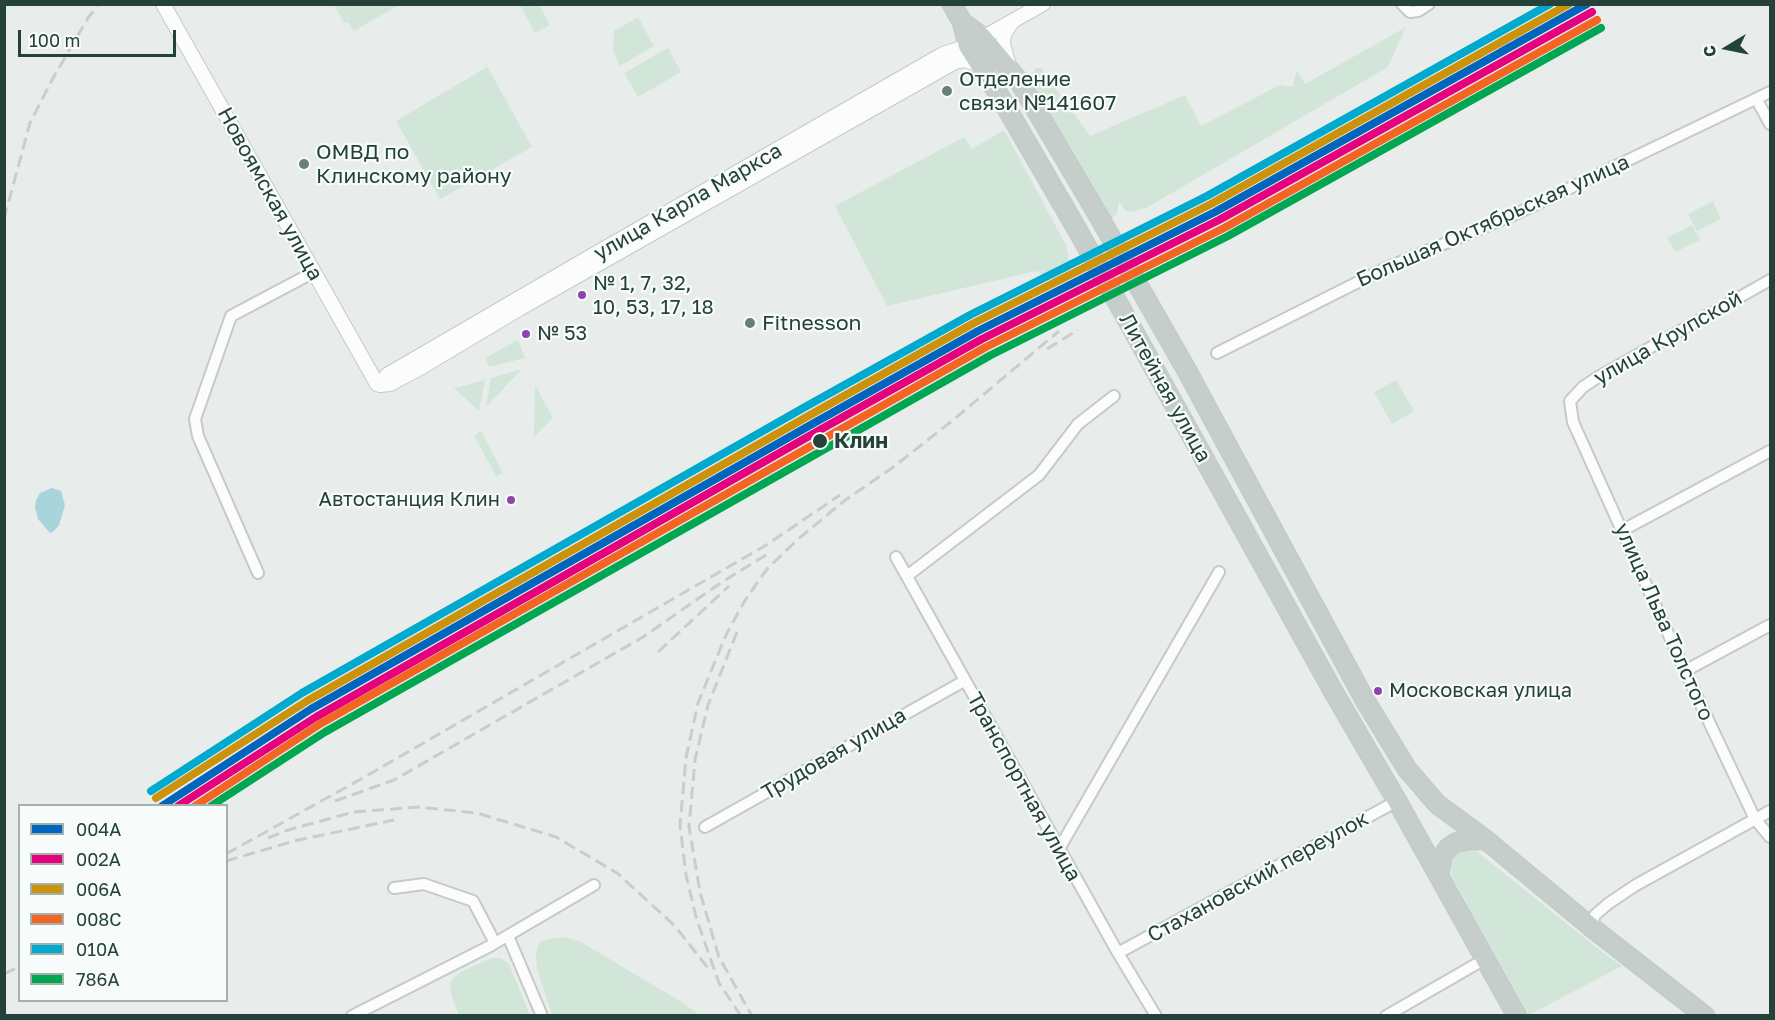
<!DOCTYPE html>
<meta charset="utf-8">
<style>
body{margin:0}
#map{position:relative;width:1775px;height:1020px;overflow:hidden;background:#e8edeb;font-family:"Golos Text",sans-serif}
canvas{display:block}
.frame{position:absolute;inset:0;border:6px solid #24423a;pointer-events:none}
.legend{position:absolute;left:18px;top:804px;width:210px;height:198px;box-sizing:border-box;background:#f7fbf9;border:2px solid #a3b1ad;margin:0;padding:8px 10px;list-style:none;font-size:18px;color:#24423a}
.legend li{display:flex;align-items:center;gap:12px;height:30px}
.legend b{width:30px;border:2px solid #a3b1ad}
.north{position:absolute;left:1697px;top:18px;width:60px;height:60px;-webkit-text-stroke:4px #f7fbf9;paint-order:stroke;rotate:260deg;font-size:16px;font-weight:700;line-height:24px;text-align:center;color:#24423a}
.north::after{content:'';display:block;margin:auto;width:21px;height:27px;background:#24423a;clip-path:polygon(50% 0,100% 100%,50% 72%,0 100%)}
.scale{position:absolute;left:18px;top:30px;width:158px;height:27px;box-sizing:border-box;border:3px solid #24423a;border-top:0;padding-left:8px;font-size:18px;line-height:21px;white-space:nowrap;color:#24423a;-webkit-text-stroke:4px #f7fbf9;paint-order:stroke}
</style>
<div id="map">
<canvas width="1775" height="1020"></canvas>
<div class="frame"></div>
<ul class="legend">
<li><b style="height:8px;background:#0065bd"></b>004А</li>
<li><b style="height:8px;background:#e5007d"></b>002А</li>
<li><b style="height:8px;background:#cd920c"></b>006А</li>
<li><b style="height:8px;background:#f26522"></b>008С</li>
<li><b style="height:8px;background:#00a9ce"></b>010А</li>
<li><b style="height:8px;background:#00a651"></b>786А</li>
</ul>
<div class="north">С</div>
<div class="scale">100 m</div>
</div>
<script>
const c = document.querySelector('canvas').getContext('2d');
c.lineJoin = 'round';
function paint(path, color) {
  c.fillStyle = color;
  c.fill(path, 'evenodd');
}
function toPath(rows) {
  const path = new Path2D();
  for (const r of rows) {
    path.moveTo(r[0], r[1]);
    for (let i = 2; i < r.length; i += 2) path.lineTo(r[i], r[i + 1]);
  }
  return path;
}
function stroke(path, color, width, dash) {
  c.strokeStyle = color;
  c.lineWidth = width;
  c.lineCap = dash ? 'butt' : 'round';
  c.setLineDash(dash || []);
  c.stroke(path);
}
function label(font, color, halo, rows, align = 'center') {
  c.font = font + ' "Golos Text",sans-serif';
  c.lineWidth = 4.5;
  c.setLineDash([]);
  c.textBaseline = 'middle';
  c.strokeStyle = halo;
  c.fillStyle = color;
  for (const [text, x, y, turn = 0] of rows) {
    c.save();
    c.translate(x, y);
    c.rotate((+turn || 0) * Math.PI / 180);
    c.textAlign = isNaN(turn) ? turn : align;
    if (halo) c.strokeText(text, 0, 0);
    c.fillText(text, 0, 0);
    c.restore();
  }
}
paint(toPath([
 [334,5,399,5,354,31,348,22,344,23],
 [453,5,532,147,440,199,396,121,487,67],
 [520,5,539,5,550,25,535,33],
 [638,17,654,46,620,66,613,51,614,31],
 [1406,27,1388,67,1146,208,1131,212,1126,211,1119,202,1117,214,1110,219,1033,84,1032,75,1036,68,1041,68,1090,136,1185,95,1201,126,1280,85,1292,87,1297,70,1305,84],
 [668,48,681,72,638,97,624,73],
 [1004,130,1066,245,1070,265,1069,276,1055,280,1036,271,887,306,835,206,964,137,972,149],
 [1713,201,1721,219,1697,231,1688,214],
 [1692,225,1700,240,1675,252,1667,238],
 [518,340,525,358,489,367,485,358],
 [522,369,486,407,491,378],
 [485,380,479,411,454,388],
 [1396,380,1414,411,1392,424,1374,392],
 [535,385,553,418,534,437],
 [481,431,503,473,496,476,474,436],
 [1467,848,1475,850,1601,951,1622,966,1529,1015,1452,877,1451,864,1457,853],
 [564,937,579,941,680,1001,700,1015,552,1015,537,969,536,954,539,942,548,939],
 [492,958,501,958,509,964,530,1015,459,1015,452,998,450,985,453,978,462,971]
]), '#d1e6d8');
paint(toPath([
 [52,488,61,491,65,505,59,525,53,532,50,533,38,519,35,507,36,500,40,493]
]), '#a9d4db');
const minor = toPath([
 [1402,4,1410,12,1418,11,1429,4],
 [1757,100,1770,124],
 [1770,280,1598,377,1583,387,1570,401,1573,422,1685,671,1755,819,1770,837],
 [1217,353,1386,268,1518,213,1770,92],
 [1623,530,1770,451],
 [896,557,1118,953,1156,1016],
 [258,573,198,436,195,419,231,316,314,272],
 [907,576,1039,475,1078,424,1114,396],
 [1685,671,1770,625],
 [705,827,964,681],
 [1059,849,1219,572],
 [394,888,424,884,473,901,495,943],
 [1591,927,1595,915,1609,903,1636,885,1770,811],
 [508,936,542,1016],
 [1118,953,1397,801],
 [352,1016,490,946,594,885],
 [1386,1016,1485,959]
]);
const tertiary = toPath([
 [163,4,377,384,380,385,390,384,422,367,519,309,955,62,965,60,974,63,982,69],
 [1009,66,1003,44,1004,34,1012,22],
 [382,384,387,375,588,258,943,54,968,46,1043,4]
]);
const trunk = toPath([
 [952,4,962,22,968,46,999,95,1078,231,1333,691,1397,801,1517,1016],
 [962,22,982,37,1019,81,1098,215,1186,369,1366,702,1407,769,1437,804,1486,840,1591,927,1705,1016],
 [1439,876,1442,857,1448,848,1455,843,1467,840,1486,840]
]);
stroke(minor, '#c5cac8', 14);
stroke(tertiary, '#c5cac8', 16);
stroke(trunk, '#c3ccc9', 21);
stroke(minor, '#fcfcfc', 10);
stroke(tertiary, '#fcfcfc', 14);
stroke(trunk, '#c6cecc', 18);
stroke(toPath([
 [1471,71,1514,39,1568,4],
 [4,219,30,123,53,78,88,18,99,4],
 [1047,349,1078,330],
 [737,632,708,705,695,760,689,827,700,892,713,937,719,957,752,1016],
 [658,652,729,586],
 [335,801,394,780,643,637,722,582,766,555],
 [268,838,288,830,354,812,417,807,477,813,556,837,617,873,675,926,711,972],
 [226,854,361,779,768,544,840,495],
 [226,861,294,841,394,820],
 [4,974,20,966],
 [741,1016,719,983,696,917,686,875,680,825,686,758,698,703,726,635,744,602,759,580,768,568,796,541,844,501,892,468,952,421,1059,331]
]), '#c9cdcc', 3, [12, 6]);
stroke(toPath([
 [162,806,311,709,814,423,978,331,1215,212,1587,4]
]), '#0065bd', 8);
stroke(toPath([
 [178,806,316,717,818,431,982,339,1219,220,1592,12]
]), '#e5007d', 8);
stroke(toPath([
 [156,798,307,701,810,415,974,323,1211,204,1569,4]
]), '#cd920c', 8);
stroke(toPath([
 [195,806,320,724,986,347,1224,228,1597,20]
]), '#f26522', 8);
stroke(toPath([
 [151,791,302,693,805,407,970,315,1207,196,1550,4]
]), '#00a9ce', 8);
stroke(toPath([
 [211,806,325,732,991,355,1228,236,1601,28]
]), '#00a651', 8);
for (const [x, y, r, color] of [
 [947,91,6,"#697e78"],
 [304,164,6,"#697e78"],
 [582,295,5,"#8e44ad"],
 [750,323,6,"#697e78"],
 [526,334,5,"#8e44ad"],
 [820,441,8,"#24423a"],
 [511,500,5,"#8e44ad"],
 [1378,691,5,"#8e44ad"]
]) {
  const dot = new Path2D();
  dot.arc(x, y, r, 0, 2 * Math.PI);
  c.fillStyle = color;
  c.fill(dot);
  stroke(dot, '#f7fbf9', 2);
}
label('20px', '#24423a', '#f7fbf9', [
 ["№ 1, 7, 32,",593,284],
 ["10, 53, 17, 18",593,308],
 ["№ 53",537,334],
 ["Автостанция Клин",500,500,"right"],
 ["Московская улица",1389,691]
], 'left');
label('21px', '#24423a', '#f7fbf9', [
 ["Отделение",959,79],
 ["связи №141607",959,103],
 ["ОМВД по",316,152],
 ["Клинскому району",316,176],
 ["Fitnesson",762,323]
], 'left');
label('21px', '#24423a', '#f7fbf9', [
 ["Новоямская улица",270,194,61],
 ["улица Карла Маркса",688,202,-30],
 ["Большая Октябрьская улица",1493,221,-24],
 ["улица Крупской",1668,338,-30],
 ["Литейная улица",1165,388,61],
 ["улица Льва Толстого",1664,622,66],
 ["Трудовая улица",834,754,-30],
 ["Транспортная улица",1024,787,61],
 ["Стахановский переулок",1258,877,-29]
]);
label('bold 21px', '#24423a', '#f7fbf9', [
 ["Клин",834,441]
], 'left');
</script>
